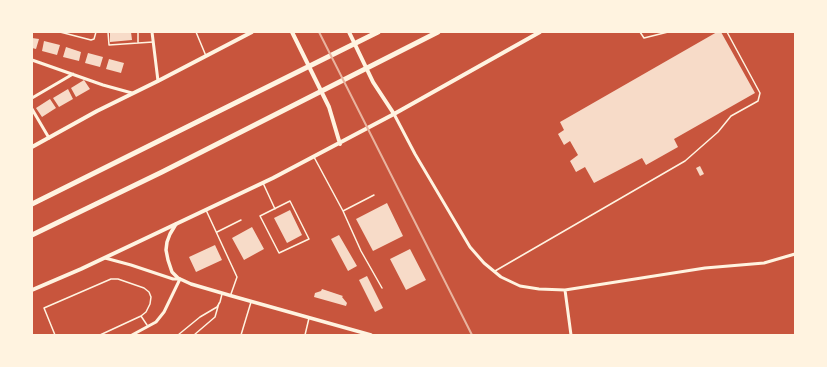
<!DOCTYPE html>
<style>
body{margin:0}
#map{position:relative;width:827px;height:367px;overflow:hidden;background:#c8553d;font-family:Ubuntu,sans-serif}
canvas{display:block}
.frame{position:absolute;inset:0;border:33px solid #fff3e0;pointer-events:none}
</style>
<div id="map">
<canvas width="827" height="367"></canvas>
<div class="frame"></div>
</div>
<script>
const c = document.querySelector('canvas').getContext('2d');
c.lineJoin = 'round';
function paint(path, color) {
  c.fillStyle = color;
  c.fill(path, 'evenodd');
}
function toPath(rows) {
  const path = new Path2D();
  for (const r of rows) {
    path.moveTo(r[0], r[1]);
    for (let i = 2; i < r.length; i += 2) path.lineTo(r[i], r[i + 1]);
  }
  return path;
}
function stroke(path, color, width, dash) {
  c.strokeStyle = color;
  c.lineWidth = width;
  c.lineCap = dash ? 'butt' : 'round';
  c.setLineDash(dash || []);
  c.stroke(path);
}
paint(toPath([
 [110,32,131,32,132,40,110,42],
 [717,32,721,32,755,93,674,139,678,147,646,165,642,158,594,183,585,167,576,172,570,161,578,155,570,141,564,145,558,134,564,130,560,122],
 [32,38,39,39,36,49,32,48],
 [44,41,60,45,57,55,42,51],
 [66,47,81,52,79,61,63,57],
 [88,53,103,57,100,67,85,63],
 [109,59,124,63,121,73,106,69],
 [84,80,90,89,76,97,71,88],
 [68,89,73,99,59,107,53,98],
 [50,99,56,108,42,117,36,108],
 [700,166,704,174,700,176,696,168],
 [387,203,403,236,373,251,356,219],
 [290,210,302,235,287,243,274,218],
 [252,227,264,249,244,260,232,238],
 [339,235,357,266,348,271,331,239],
 [215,245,222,260,196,272,189,257],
 [410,249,426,280,406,290,390,259],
 [367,276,383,308,375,312,359,280],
 [322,289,343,296,342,297,347,303,346,306,314,297,315,293,321,291]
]), '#f7dbc8');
stroke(toPath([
 [60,32,91,40,94,39,96,32],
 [108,32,109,45,153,42],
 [138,32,138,42],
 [196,32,206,56],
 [640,32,644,38,668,32],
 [314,157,343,211,374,195],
 [263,183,275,209],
 [290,201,309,239,279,253,260,216,290,201],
 [206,210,237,277,231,294],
 [343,211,361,251,382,288],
 [217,232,241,220],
 [495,271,685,161,718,132,731,116,758,101,760,93,727,32],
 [55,335,44,308,111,279,118,279,144,288,149,292,151,297,150,304,146,312,141,316,147,325],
 [100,335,141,316],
 [178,335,200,317,217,307,220,302,222,294],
 [194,335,215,317,219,303],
 [241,335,251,302],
 [305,335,309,318]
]), '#fff3e0', 1.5);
stroke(toPath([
 [152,32,158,81],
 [32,60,103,85,132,93],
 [32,98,73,74],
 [32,109,49,138],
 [394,114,415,154,470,247,484,263,501,277,520,286,539,289,565,290,705,268,764,263,795,254],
 [105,258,131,265,173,279,180,279],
 [565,290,571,335],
 [132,335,156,322,164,312,180,279]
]), '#fff3e0', 3);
stroke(toPath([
 [176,224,170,234,167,242,166,250,168,260,172,272,178,278,191,284,232,296,371,335]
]), '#fff3e0', 3.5);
stroke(toPath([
 [292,32,329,107,340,144],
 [349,32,373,82,394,114],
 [32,147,97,111,158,81,252,32],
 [32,290,81,269,273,178,394,114,540,32]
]), '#fff3e0', 4);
stroke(toPath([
 [32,204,378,32],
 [32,235,162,172,438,32]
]), '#fff3e0', 5);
stroke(toPath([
 [319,32,472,335]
]), '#e9b49f', 2);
</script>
